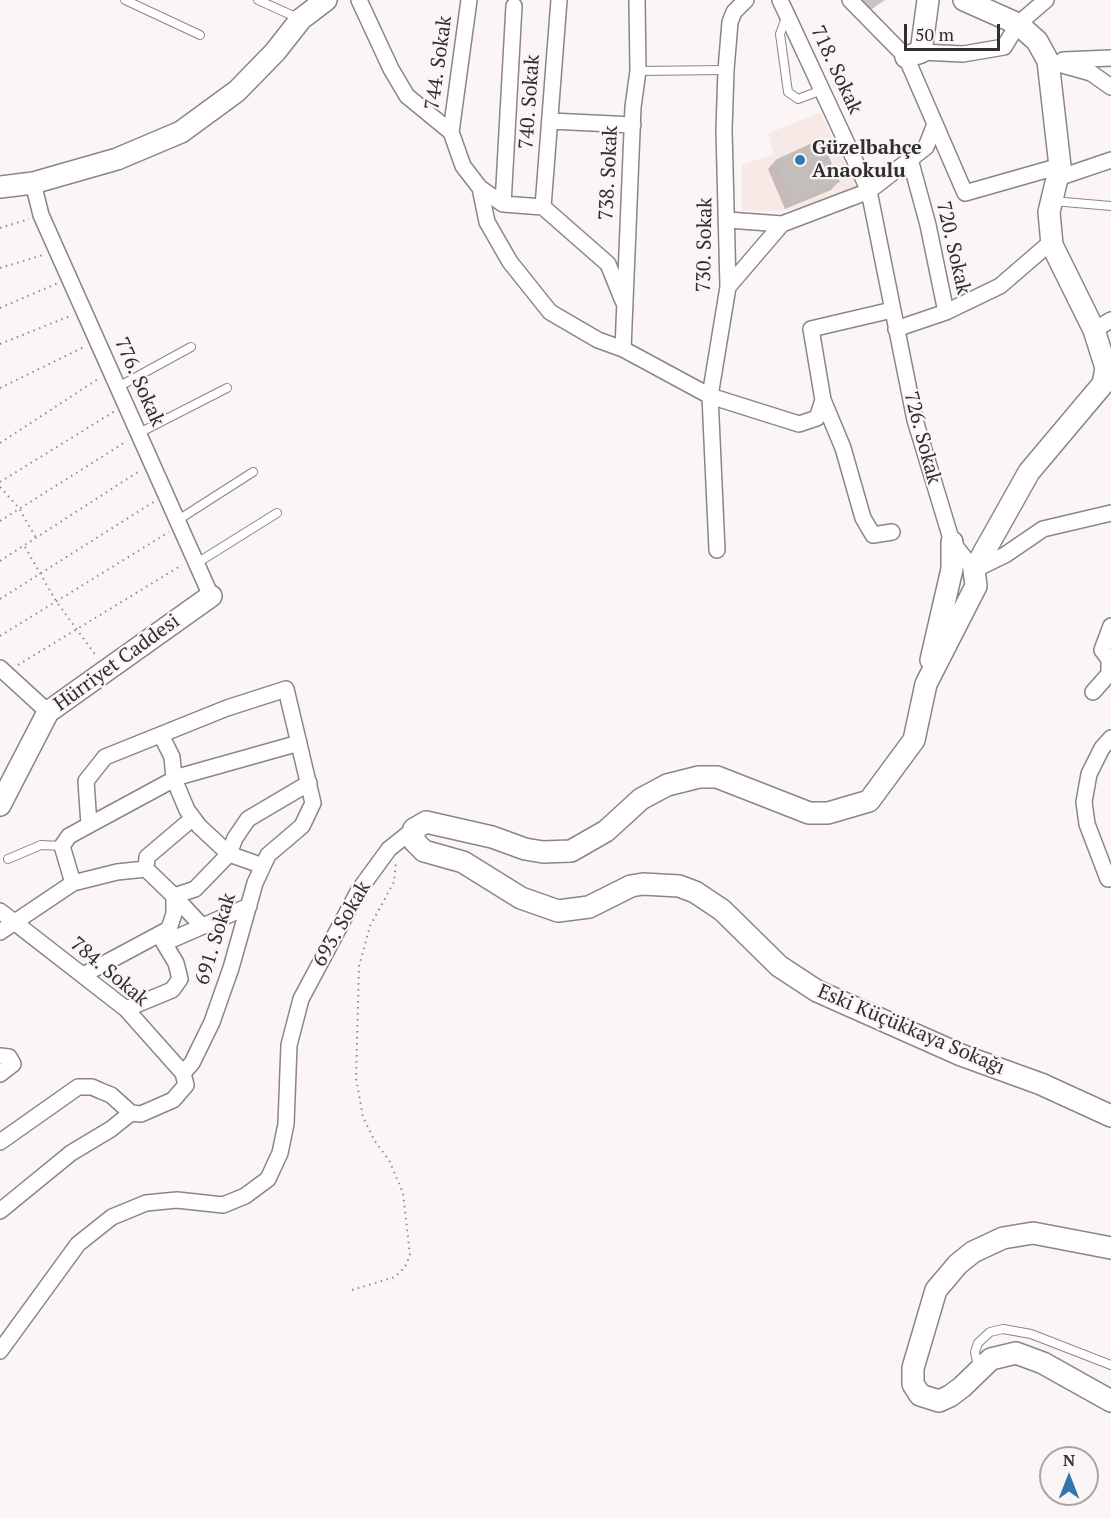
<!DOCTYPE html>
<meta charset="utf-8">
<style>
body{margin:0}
#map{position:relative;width:1111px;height:1518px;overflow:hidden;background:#fbf6f5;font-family:"PT Serif",serif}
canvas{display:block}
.north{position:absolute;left:1039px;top:1446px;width:60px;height:60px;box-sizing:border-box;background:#fbf6f5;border:2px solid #aaa6a5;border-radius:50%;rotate:0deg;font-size:16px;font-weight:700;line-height:24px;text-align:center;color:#302e2e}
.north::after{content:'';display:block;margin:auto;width:21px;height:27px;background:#3277ac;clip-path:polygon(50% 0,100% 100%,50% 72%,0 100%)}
.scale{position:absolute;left:904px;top:24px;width:96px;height:27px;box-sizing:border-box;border:3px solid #302e2e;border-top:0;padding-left:8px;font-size:18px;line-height:21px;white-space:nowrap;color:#302e2e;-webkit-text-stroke:4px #fbf6f5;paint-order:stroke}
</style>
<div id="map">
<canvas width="1111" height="1518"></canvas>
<div class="north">N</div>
<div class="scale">50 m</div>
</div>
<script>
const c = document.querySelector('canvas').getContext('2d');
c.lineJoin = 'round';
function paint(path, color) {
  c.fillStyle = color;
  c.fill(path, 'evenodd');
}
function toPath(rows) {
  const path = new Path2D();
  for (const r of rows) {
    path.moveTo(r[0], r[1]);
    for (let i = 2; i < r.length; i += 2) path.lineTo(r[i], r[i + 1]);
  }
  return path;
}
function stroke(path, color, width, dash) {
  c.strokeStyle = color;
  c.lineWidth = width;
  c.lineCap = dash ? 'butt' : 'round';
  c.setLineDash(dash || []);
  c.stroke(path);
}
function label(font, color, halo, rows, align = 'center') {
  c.font = font + ' "PT Serif",serif';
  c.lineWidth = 4.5;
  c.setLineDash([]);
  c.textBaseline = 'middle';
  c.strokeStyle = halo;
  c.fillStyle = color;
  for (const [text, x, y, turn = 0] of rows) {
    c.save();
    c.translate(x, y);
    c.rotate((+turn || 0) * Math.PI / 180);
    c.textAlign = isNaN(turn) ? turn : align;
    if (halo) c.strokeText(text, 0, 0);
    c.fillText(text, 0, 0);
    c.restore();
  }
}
paint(toPath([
 [820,113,857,189,790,210,742,211,742,165,774,154,768,133]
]), '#f7e9e5');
paint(toPath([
 [857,0,885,0,866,13],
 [820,141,838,182,831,190,785,209,768,169,775,161]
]), '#0003');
paint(toPath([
 [821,139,840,182,793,203,775,160]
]), '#c3bebc');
const lane = toPath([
 [125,0,200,35],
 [258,0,298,18],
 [787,15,780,34,788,92,798,99,822,90],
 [638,71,726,70],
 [1053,201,1111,206],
 [118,387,191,347],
 [139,433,227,388],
 [178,520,253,472],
 [197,563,277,513],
 [8,859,41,845,62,846],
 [978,1367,975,1352,978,1343,990,1332,1003,1329,1031,1334,1111,1365]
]);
const street = toPath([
 [359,0,391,69,407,96,451,132,463,166,480,188,503,204,543,207,608,264,623,301],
 [780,0,869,191,915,420,952,542,974,570,1005,555,1043,529,1111,513],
 [850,0,906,57,965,193,1060,166],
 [921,52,963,54,1004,47,1018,24,1046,0],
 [1063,60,1111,58],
 [1048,61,1091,73,1111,87],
 [551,121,633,125],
 [451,132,469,0],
 [910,159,928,225,946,312],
 [1058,178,1111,160],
 [33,183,41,215,211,596],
 [480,188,487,222,510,262,550,312,598,340,623,349,710,396,799,424,817,418,823,400,811,329,892,310],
 [503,204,514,6],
 [543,207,559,0],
 [728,220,782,224],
 [728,287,782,224,869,191,926,147,935,124],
 [896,329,946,312,1000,286,1051,242],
 [1094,330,1111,320],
 [623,349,633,107,638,71,637,0],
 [823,400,843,448,863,518,873,535,892,532],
 [717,550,710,396,728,287,724,130,726,70,730,22,734,12,746,0],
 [1111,626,1102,650,1111,662],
 [0,668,48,712],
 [1093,692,1109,674,1109,663],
 [161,735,172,757,174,779,187,810,199,826,229,854,263,866],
 [89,825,86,781,105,757,227,708,286,689,313,803,302,826,268,855,255,883,231,968,212,1022,192,1063,183,1073],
 [146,869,147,857,193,818],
 [1108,879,1087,824,1084,802,1089,774,1102,748,1111,738],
 [73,883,62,846,69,836,178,777,299,743],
 [174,896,202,926],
 [0,911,126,1009,183,1073,186,1085,173,1100,141,1114,131,1113,111,1095,101,1091,92,1087,78,1087,0,1142],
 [0,932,73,883,117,872,146,869,174,896,195,889,229,854,235,838,248,819,309,783],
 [164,943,249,906],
 [83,975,167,930],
 [126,1009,172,990,180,979,176,963,164,943,174,914,174,896],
 [0,1056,9,1057,13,1064,0,1074],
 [0,1211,71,1153,111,1129,131,1113],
 [0,1351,78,1244,112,1217,146,1203,177,1200,223,1205,245,1196,268,1179,280,1153,286,1124,289,1045,301,999,359,890,389,849,414,829]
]);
const secondary = toPath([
 [964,0,1018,24,1037,41,1048,61,1060,166,1049,212,1052,245,1094,330,1106,368,1103,384,1029,472,974,570,976,586,926,684,914,740,869,801,828,813,809,813,717,777,699,777,667,785,641,799,606,831,571,851,543,852,525,849,492,837,426,822,414,829,414,841,424,851,463,862,521,898,558,911,589,907,631,886,643,884,679,886,695,892,722,910,779,966,817,991,961,1055,1041,1084,1111,1116],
 [906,57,921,52,928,0],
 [0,187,33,183,117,159,181,132,237,91,275,52,301,19,326,0],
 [931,660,952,569,952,542],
 [0,805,48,712,211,596],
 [1111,1248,1033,1233,1003,1238,973,1252,958,1264,936,1290,913,1368,913,1384,920,1395,939,1401,950,1396,962,1387,991,1359,1016,1353,1043,1363,1111,1401]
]);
stroke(lane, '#8a8684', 10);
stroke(street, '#8a8684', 18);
stroke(secondary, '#8a8684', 24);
stroke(toPath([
 [0,228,29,219],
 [0,268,43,255],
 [0,308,58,283],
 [0,344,70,316],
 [0,388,84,347],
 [0,443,98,379],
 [0,482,115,411],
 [0,487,19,508,36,538],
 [0,521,127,441],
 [25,547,56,601,97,657],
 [0,561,141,470],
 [0,599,155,501],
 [0,636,169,532],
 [18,665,182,565],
 [352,1290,395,1277,405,1267,410,1255,403,1193,389,1160,374,1140,363,1117,356,1078,359,966,370,926,394,882,396,862]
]), '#8f8c8b', 2, [1.5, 4.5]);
stroke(lane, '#fff', 8);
stroke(street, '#fff', 15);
stroke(secondary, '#fff', 21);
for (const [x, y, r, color] of [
 [800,160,6,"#3277ac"]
]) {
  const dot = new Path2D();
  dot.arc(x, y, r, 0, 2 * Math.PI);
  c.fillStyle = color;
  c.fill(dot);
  stroke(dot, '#fbf6f5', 2);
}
label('20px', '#302e2e', '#fbf6f5', [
 ["744. Sokak",439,63,-82],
 ["718. Sokak",836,70,65],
 ["740. Sokak",530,102,-86],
 ["738. Sokak",609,173,-87],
 ["730. Sokak",705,245,-89],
 ["720. Sokak",953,248,77],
 ["776. Sokak",139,382,66],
 ["726. Sokak",922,438,75],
 ["Hürriyet Caddesi",117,663,-36],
 ["693. Sokak",342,924,-60],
 ["691. Sokak",216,939,-73],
 ["784. Sokak",109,972,40],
 ["Eski Küçükkaya Sokağı",911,1030,23]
]);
label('bold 20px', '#302e2e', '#fbf6f5', [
 ["Güzelbahçe",812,148],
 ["Anaokulu",812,171]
], 'left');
</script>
